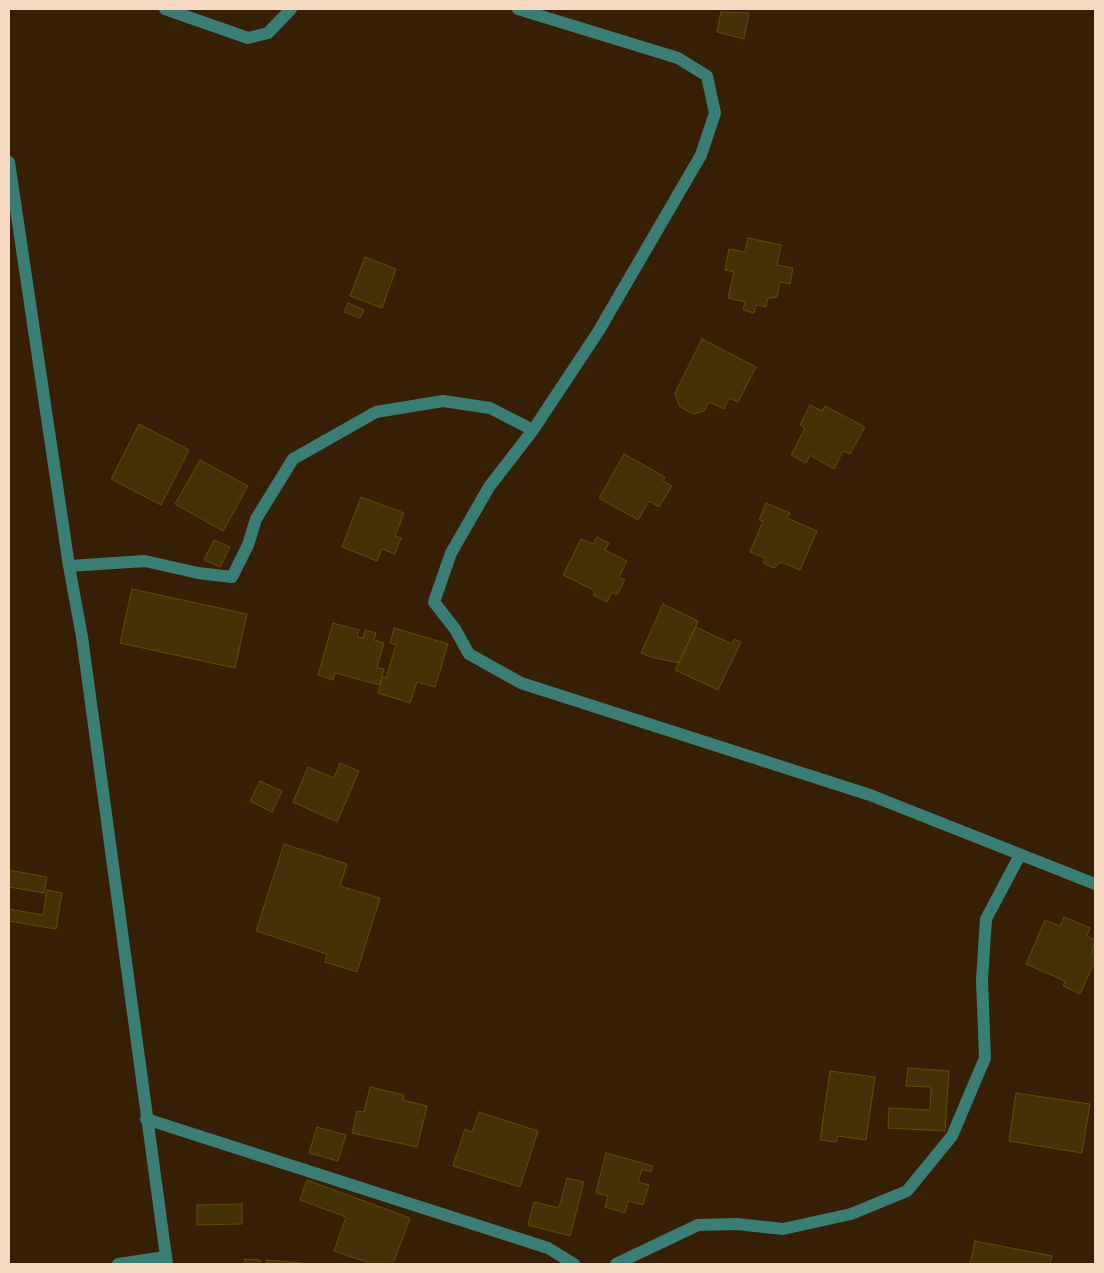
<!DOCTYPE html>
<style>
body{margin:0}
#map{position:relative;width:1104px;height:1273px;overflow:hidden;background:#371f05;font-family:Cabin,sans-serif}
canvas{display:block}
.frame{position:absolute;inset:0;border:10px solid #f5dac1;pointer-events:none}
</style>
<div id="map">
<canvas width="1104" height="1273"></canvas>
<div class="frame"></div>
</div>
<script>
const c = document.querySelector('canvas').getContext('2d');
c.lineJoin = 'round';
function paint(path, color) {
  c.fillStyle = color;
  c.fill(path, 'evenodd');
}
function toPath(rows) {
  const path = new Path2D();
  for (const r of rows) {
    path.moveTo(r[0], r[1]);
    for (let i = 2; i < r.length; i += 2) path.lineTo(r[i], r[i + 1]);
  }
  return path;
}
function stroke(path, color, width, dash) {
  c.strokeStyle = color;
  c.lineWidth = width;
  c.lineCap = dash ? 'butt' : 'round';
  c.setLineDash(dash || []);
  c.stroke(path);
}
const building = toPath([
 [721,12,749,13,744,39,717,32,721,12],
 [748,238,781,245,777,265,793,268,790,284,780,282,777,297,768,298,766,307,756,305,754,313,743,310,745,302,728,298,734,272,725,270,729,249,745,252,748,238],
 [365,257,396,269,382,308,350,296,365,257],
 [348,303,364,310,360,318,344,312,348,303],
 [702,339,756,367,738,402,729,398,724,409,709,402,704,411,693,414,679,406,675,393,702,339],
 [810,405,822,411,825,406,865,427,850,454,843,451,834,469,810,455,806,463,791,455,805,428,800,425,810,405],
 [139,424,189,450,161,505,111,479,139,424],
 [624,454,665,477,663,481,672,486,659,507,649,501,638,520,599,498,624,454],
 [200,460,248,486,223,531,175,504,200,460],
 [361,497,404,513,395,536,401,538,395,554,382,549,377,561,342,547,361,497],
 [766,503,790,513,787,518,817,531,800,570,781,562,774,568,763,563,765,558,750,552,763,521,759,520,766,503],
 [597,537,609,543,605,550,627,561,619,577,625,580,617,595,612,592,607,602,593,595,595,591,563,575,581,539,593,544,597,537],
 [214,540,230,547,220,567,204,560,214,540],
 [132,589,247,614,235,668,120,643,132,589],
 [663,604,698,621,679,663,651,657,641,653,663,604],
 [333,623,359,630,357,637,363,638,365,630,376,633,374,640,384,643,377,668,384,669,380,685,335,673,333,680,318,675,333,623],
 [696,627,732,644,734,639,741,642,718,690,675,670,696,627],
 [394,628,448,644,435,687,417,682,410,703,378,693,382,677,386,678,396,645,390,643,394,628],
 [340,763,359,771,337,822,293,802,308,767,334,778,340,763],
 [260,781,282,791,272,812,250,801,260,781],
 [284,844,347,864,340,886,380,898,357,972,325,962,327,954,256,931,284,844],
 [9,870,47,877,44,893,9,887,9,889,9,870],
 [47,890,62,893,56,929,9,921,9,909,43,915,47,890],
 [1064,917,1090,928,1087,936,1095,940,1092,954,1095,956,1095,961,1080,994,1063,986,1065,981,1026,964,1045,920,1060,926,1064,917],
 [908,1068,949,1071,945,1131,888,1128,889,1108,930,1110,931,1087,906,1086,908,1068],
 [830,1071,875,1077,866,1140,838,1136,836,1142,820,1140,830,1071],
 [370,1087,404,1095,403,1100,427,1106,417,1147,352,1133,357,1111,364,1112,370,1087],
 [1016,1093,1090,1104,1082,1153,1009,1141,1016,1093],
 [479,1112,538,1131,520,1187,453,1166,465,1129,472,1132,479,1112],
 [317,1127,346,1135,338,1161,309,1153,317,1127],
 [606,1153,653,1166,651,1172,642,1169,638,1182,649,1185,643,1205,628,1201,625,1213,605,1207,608,1196,596,1193,606,1153],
 [567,1178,584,1182,570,1236,528,1225,534,1202,559,1208,567,1178],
 [307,1180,410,1218,393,1264,372,1264,334,1251,346,1217,300,1200,307,1180],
 [242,1204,242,1224,197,1225,197,1205,242,1204],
 [975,1241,1052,1256,1050,1264,970,1264,975,1241],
 [245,1259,260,1260,260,1264,244,1264,245,1259],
 [267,1260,302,1263,302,1264,266,1264,267,1260]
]);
paint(building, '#433207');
stroke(building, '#654a00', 1);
stroke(toPath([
 [165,9,248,38,268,33,291,9],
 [518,9,678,58,707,76,715,113,701,155,598,332,533,430,489,487,451,553,434,602,455,629,469,654,521,683,870,795,1095,884],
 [9,162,69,566,82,637,167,1264],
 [69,566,145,561,198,573,232,577,248,545,256,519,293,459,376,412,443,401,490,408,533,430],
 [146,1119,548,1248,574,1264],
 [118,1264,166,1257],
 [616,1264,698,1225,737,1224,783,1229,851,1214,907,1191,952,1136,985,1058,982,980,986,919,1020,855]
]), '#397d75', 12);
</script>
